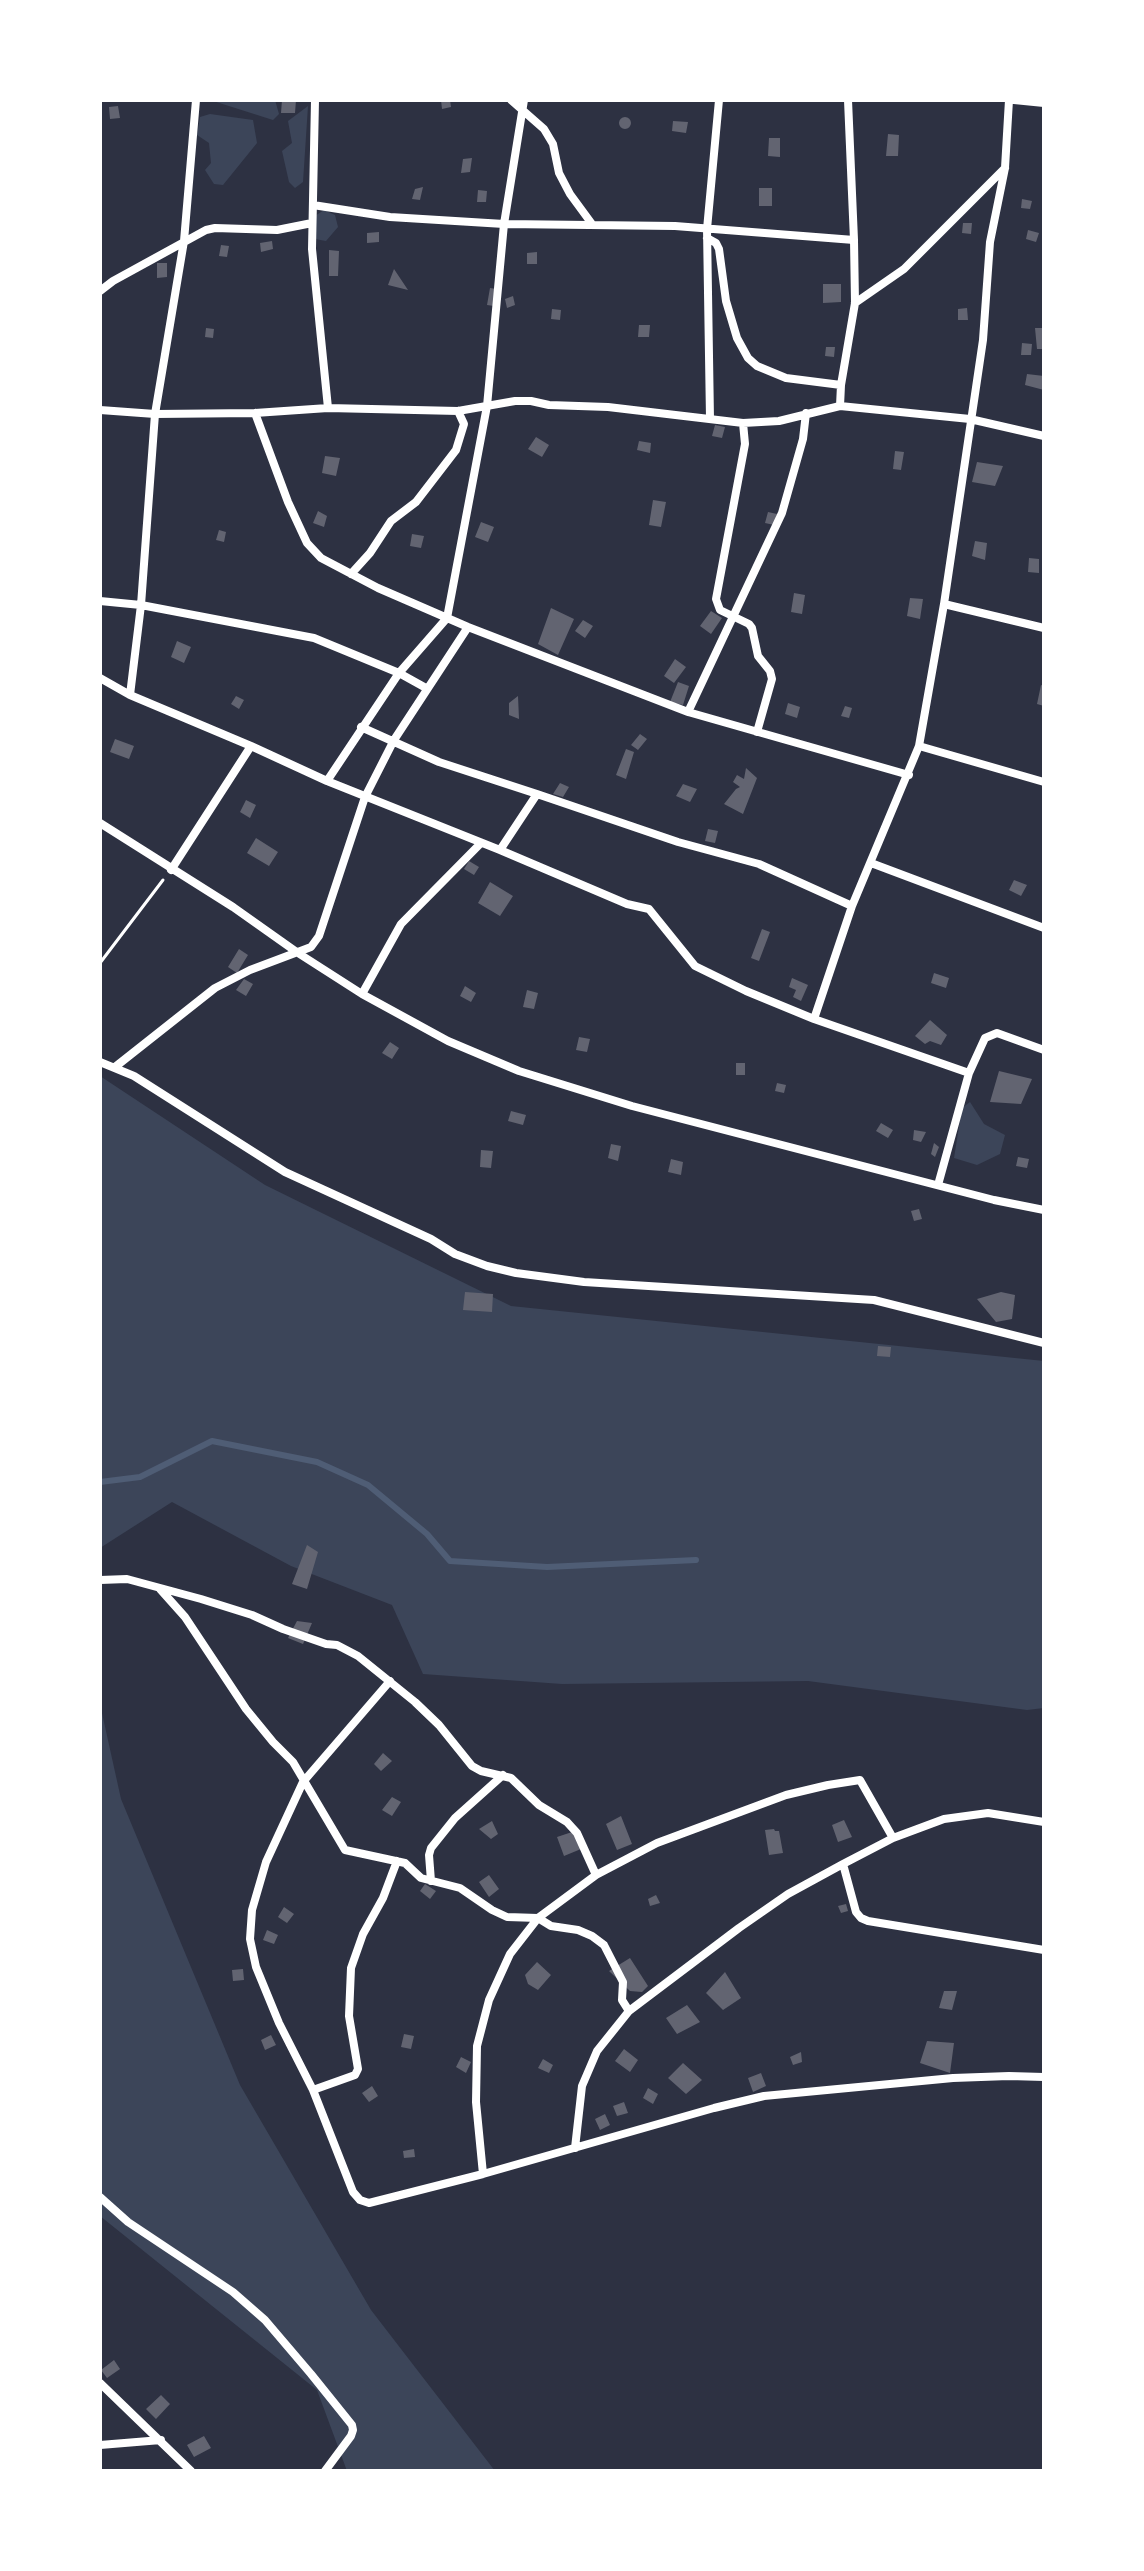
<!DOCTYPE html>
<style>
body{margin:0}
#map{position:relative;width:1144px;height:2571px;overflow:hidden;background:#2d3142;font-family:"Zilla Slab",serif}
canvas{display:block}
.frame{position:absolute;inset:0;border:102px solid #fff;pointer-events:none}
</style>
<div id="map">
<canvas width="1144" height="2571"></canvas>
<div class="frame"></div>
</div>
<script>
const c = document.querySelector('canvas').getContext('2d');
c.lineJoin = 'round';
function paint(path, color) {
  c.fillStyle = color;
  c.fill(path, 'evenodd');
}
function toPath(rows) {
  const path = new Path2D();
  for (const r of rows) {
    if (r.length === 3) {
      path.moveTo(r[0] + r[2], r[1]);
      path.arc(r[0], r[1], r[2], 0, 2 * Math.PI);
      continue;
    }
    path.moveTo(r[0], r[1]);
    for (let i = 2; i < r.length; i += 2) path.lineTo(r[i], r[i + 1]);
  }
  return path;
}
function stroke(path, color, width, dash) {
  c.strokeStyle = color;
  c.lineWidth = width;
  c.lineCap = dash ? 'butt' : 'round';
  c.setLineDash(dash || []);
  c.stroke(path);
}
paint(toPath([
 [210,100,275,100,279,114,273,120],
 [308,106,303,182,295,188,289,182,282,151,292,143,288,121],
 [210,114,253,120,257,143,223,185,214,184,205,170,211,163,209,143,197,135,200,117],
 [324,210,335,215,338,227,326,241,315,239,315,216],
 [100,1076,265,1185,511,1306,1044,1361,1044,1708,1027,1710,808,1681,562,1684,423,1674,392,1605,291,1566,172,1502,100,1548],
 [970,1102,984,1124,1005,1135,1000,1154,977,1165,954,1158,962,1108],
 [100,1704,121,1799,240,2085,371,2310,495,2471,347,2471,317,2390,100,2216]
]), '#3c4559');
stroke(toPath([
 [100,1482,140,1477,212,1441,317,1462,368,1485,427,1534,450,1561,547,1567,696,1560]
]), '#4f5d75', 6);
paint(toPath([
 [282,100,296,100,295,113,281,113],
 [441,100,450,100,451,107,442,109],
 [118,106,120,118,110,119,109,107],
 [625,123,6],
 [673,121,688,122,686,133,672,131],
 [888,134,899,135,898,156,886,156],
 [769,138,780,138,780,157,768,156],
 [472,158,470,172,461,173,463,159],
 [423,187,420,200,412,199,415,189],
 [759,188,772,188,772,206,759,206],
 [478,190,487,191,486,202,477,202],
 [1022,199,1032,201,1030,209,1021,208],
 [963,223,972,223,971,234,962,233],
 [1028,230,1039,233,1036,242,1026,239],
 [379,232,379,242,367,243,367,233],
 [272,241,273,249,261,252,260,243],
 [221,245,229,246,227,257,219,256],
 [329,250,339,251,338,276,329,276],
 [537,252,537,264,527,264,527,253],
 [157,263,167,263,167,277,157,278],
 [394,269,408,290,388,285],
 [823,284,841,284,841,302,823,303],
 [490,288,497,289,494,306,487,305],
 [513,296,515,305,507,308,505,299],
 [967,308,968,320,958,320,958,309],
 [552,309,561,310,560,320,551,319],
 [639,325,650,325,649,337,638,337],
 [206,328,214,329,213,338,205,337],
 [1035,328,1044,328,1044,349,1037,349],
 [1022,343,1032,344,1031,355,1021,355],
 [826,347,835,347,834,357,825,356],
 [1027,374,1044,376,1044,390,1025,385],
 [715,425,725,427,722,438,712,436],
 [536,437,549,445,542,457,528,449],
 [639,441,651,443,650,453,637,450],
 [895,451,904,452,901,470,893,469],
 [325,456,340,458,336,476,322,473],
 [977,462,1003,466,995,486,972,482],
 [653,500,666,502,661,527,649,525],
 [318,511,327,516,324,527,313,523],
 [768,512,777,514,774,525,765,523],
 [481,522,494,527,488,542,475,537],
 [219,530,226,532,224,542,216,540],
 [412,534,424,536,421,548,410,546],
 [975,541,987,543,985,560,972,556],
 [1029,558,1039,559,1039,573,1028,572],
 [794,593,805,595,802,614,791,612],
 [910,598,923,599,920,619,907,616],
 [551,608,574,619,558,655,538,644],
 [711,611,722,618,711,634,700,626],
 [583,620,593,626,585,638,575,631],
 [177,641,191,647,184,663,171,657],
 [675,659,686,667,674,683,664,676],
 [678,682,689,686,683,705,670,702],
 [1041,685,1044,686,1044,706,1037,704],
 [236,696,244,700,239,709,231,704],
 [518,696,519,719,509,715,509,703],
 [788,703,800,707,797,718,785,714],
 [845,706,852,708,849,718,841,716],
 [640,734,647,739,638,750,631,745],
 [115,739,134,746,129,759,110,752],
 [626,749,634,752,626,779,616,775],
 [746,768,757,778,743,814,724,804,736,789,740,787,733,782,737,775,744,779],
 [560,783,569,787,563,797,553,794],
 [683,784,697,789,690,802,676,796],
 [246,800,256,805,250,818,240,812],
 [708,829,718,831,715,843,705,841],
 [256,838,278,852,269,866,247,853],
 [469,861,479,867,474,875,464,869],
 [1014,880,1027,885,1021,896,1009,890],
 [490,882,513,896,500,916,478,903],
 [762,929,770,932,759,961,751,958],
 [239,949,248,955,237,973,228,967],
 [934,973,949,978,946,988,931,983],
 [792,978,808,985,801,1001,793,997,796,990,789,987],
 [244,979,253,984,246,996,236,990],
 [465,986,476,993,471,1002,460,996],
 [527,990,538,993,534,1009,523,1007],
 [930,1020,947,1035,941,1045,930,1041,925,1044,915,1036],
 [579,1037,590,1039,587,1052,576,1050],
 [390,1042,399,1048,392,1059,382,1053],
 [736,1063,745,1063,745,1075,736,1075],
 [999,1071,1032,1079,1021,1104,990,1102],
 [777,1083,786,1085,784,1093,775,1091],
 [511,1111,526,1115,523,1125,508,1121],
 [881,1123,893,1130,888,1138,876,1131],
 [914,1130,926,1132,921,1142,913,1140],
 [934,1143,939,1147,935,1157,931,1154],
 [611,1144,621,1146,618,1161,608,1158],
 [481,1150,493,1151,491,1168,480,1167],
 [1018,1157,1029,1159,1027,1168,1016,1166],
 [671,1159,683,1162,681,1175,668,1172],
 [919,1209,922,1219,914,1221,911,1211],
 [465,1292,493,1294,492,1312,463,1310],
 [1001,1292,1015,1295,1012,1319,996,1322,977,1299],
 [878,1346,891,1347,890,1357,877,1356],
 [307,1545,318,1552,307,1589,292,1584],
 [297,1621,312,1623,303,1644,288,1638],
 [383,1753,392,1761,381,1771,374,1764],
 [392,1797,401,1802,392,1816,382,1810],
 [621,1816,632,1844,617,1850,606,1824],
 [844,1820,852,1837,838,1842,832,1825],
 [492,1821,498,1834,491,1839,479,1829],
 [774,1829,775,1831,779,1831,783,1853,769,1855,765,1830],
 [572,1832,581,1849,564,1856,557,1837],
 [489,1875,499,1889,489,1897,479,1882],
 [425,1884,436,1891,430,1899,420,1891],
 [656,1895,660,1903,650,1906,648,1899],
 [846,1904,848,1911,841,1913,838,1906],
 [284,1907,294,1914,287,1923,278,1917],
 [267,1930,278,1935,274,1944,263,1940],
 [630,1958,648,1986,642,1992,630,1991,609,1971],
 [537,1962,551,1975,538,1990,528,1984,525,1975],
 [243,1969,244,1980,233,1981,232,1970],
 [725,1972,741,1998,723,2010,706,1993],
 [944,1991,957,1991,952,2010,939,2008],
 [687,2005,700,2022,677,2034,666,2018],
 [404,2034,414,2036,411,2049,401,2047],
 [271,2035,276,2045,265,2050,261,2040],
 [927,2041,954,2043,950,2073,920,2063],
 [624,2049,638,2060,630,2072,615,2061],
 [801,2052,802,2062,793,2065,790,2057],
 [461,2057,471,2062,466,2073,456,2067],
 [543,2059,553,2065,549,2073,538,2068],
 [683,2063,702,2080,686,2094,668,2078],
 [761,2073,766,2086,753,2092,748,2078],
 [372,2086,378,2096,369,2102,362,2093],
 [648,2088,658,2094,653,2104,643,2098],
 [624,2102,628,2113,617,2116,613,2106],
 [605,2114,610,2125,600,2130,595,2119],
 [414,2149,415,2157,404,2158,403,2151],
 [114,2360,120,2369,107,2378,101,2370],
 [161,2395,170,2404,156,2419,146,2409],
 [204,2436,211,2448,194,2457,187,2445]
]), '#626471');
stroke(toPath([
 [100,963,163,880]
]), '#fff', 3);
stroke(toPath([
 [315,100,312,249,328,408],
 [511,100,544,129,553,144,559,173,570,194,592,224],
 [1014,100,1044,103],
 [313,205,390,217,504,224,675,226,854,240],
 [707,238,716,243,719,249,726,301,737,338,748,358,757,366,786,378,841,385],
 [100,291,113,281,206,230,215,228,277,230,312,223],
 [855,303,904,269,1005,168],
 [840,406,841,385,855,303,854,240,848,100],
 [100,410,155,414,255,413,328,408,458,411,515,401,531,401,549,405,608,407,743,423,779,421,840,406,970,419,1044,436],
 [255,413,288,502,307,543,321,558,378,588,468,627,688,712,909,775],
 [710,419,707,229,719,100],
 [743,423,745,444,716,599,720,610,749,624,752,628,758,656,770,671,772,679,757,732],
 [351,574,370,553,391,521,416,502,456,450,464,424,458,411],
 [100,601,141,605,314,638,399,673,426,688],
 [944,604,1044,628],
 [100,678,130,695,251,746,327,781,500,850,627,904,649,909,695,966,746,991,814,1019,969,1073],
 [130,695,141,605,155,414,184,241,196,100],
 [688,712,782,513,803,439,806,413],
 [361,727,439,762,537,794],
 [919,746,1044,782],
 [327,781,399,673,447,618,487,406,504,224,524,100],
 [100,823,233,907,298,953,362,994,448,1041,519,1071,632,1106,994,1200,1044,1210],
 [500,850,537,794,678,842,759,864,852,906],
 [871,863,1044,928],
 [171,870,251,746],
 [362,994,401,924,480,844],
 [814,1019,852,906,919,746,944,604,983,340,990,242,1005,168,1009,100],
 [100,1062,134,1076,285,1172,431,1239,455,1254,487,1266,516,1273,584,1282,874,1300,1044,1343],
 [115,1067,215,988,250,970,311,947,319,936,365,797,394,740,468,627],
 [938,1185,969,1073,985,1038,997,1033,1044,1050],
 [100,1580,127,1579,201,1599,252,1615,283,1629,326,1644,337,1645,358,1656,415,1702,439,1725,472,1766,481,1771,511,1778,539,1805,567,1822,577,1833,596,1875],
 [160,1589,185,1617,246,1709,273,1742,293,1762,345,1850,405,1863,421,1878,460,1888,492,1910,507,1917,538,1918,551,1926,578,1930,592,1936,604,1945,623,1982,622,2000,629,2011],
 [390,1681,303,1782,266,1862,252,1910,250,1939,256,1967,279,2023,313,2090,353,2192,360,2200,369,2203,483,2174,714,2108,764,2096,953,2078,1009,2076,1044,2077],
 [843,1864,856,1912,861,1918,868,1921,1044,1950],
 [431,1881,429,1855,431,1848,455,1818,503,1775],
 [313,2090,355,2075,358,2069,349,2016,351,1968,363,1934,383,1898,397,1861],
 [575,2148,582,2086,597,2051,629,2011,739,1928,788,1894,843,1864,893,1838,944,1819,988,1813,1044,1822],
 [483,2174,476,2102,477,2046,489,2000,510,1954,538,1918,596,1875,657,1843,786,1795,828,1785,860,1780,893,1838],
 [100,2197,128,2222,233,2292,265,2320,311,2374,352,2425,353,2430,351,2436,325,2471],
 [100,2383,191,2471],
 [100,2445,161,2440]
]), '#fff', 8);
</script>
